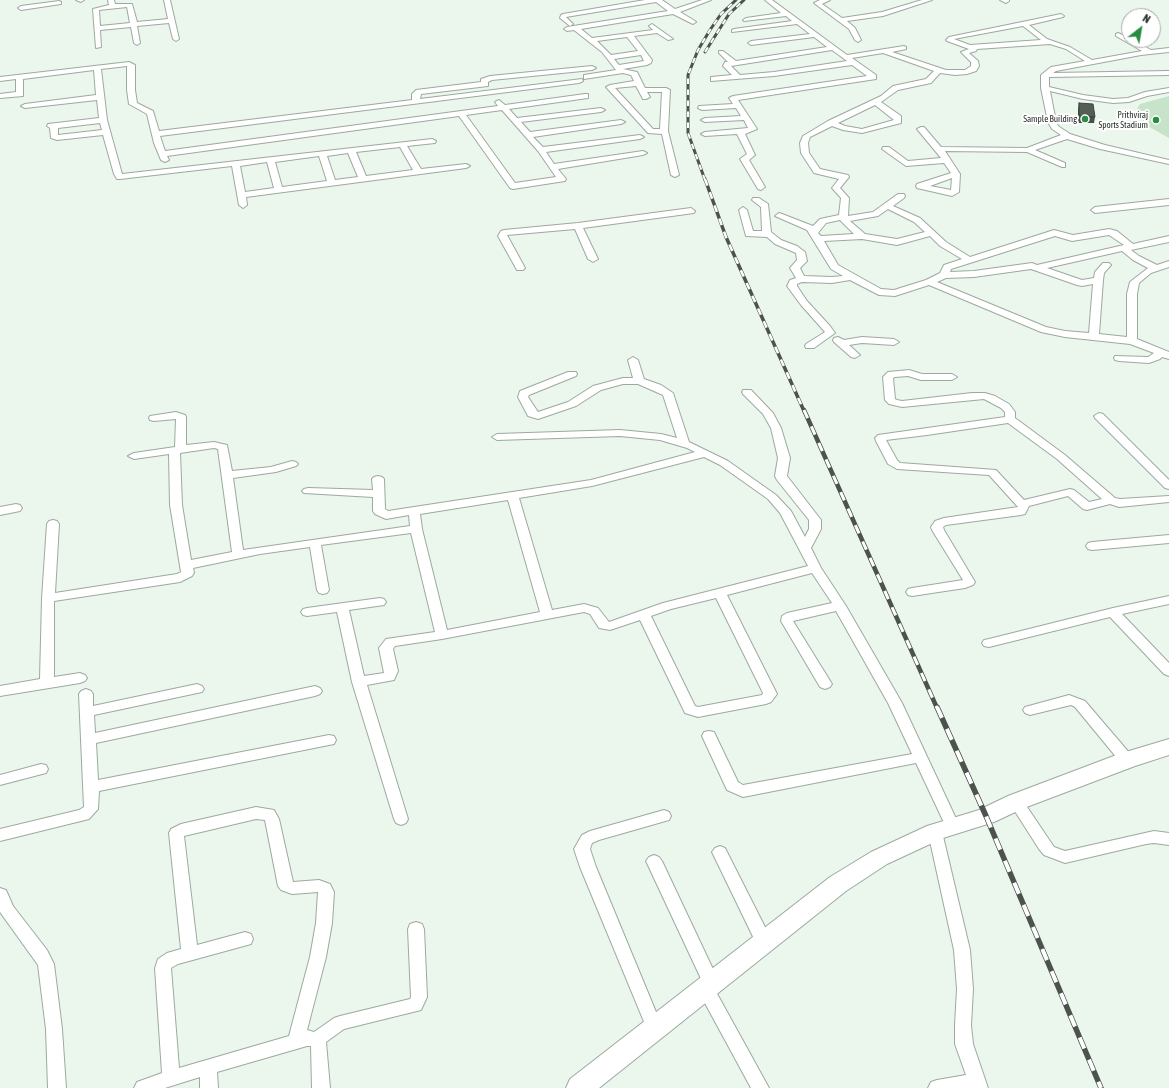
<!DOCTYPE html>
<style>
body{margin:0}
#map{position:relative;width:1169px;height:1088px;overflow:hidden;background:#ebf7ec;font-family:"Asap Condensed",sans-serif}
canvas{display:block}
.north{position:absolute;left:1121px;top:8px;width:40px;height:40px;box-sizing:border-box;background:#fff;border:1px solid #a9aba9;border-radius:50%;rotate:31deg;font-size:11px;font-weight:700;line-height:16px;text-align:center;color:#272c27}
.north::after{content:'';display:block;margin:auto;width:14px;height:18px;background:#278c41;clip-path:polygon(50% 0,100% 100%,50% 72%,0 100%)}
</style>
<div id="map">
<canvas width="1169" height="1088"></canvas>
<div class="north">N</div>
</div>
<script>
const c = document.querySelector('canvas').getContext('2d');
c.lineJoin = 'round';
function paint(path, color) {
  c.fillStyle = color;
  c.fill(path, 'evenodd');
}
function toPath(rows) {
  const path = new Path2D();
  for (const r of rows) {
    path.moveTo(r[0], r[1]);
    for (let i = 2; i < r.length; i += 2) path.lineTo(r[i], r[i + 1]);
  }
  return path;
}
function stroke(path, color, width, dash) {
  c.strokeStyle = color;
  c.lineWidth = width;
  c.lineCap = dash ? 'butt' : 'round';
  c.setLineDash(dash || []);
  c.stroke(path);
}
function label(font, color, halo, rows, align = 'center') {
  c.font = font + ' "Asap Condensed",sans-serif';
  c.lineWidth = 4;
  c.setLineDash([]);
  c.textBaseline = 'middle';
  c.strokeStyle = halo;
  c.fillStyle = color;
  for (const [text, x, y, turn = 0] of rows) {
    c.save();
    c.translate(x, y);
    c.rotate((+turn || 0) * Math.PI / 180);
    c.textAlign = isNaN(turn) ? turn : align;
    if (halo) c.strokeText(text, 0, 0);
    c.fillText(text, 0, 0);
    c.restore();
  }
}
paint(toPath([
 [1169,96,1169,138,1146,125,1138,114,1137,109,1140,104]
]), '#c7e4ca');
const minor = toPath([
 [76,0,84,0,81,2,76,0],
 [108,0,114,0,115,4,132,4,137,22,168,19,164,0,170,0,179,39,176,41,173,39,169,23,137,26,140,43,137,45,134,43,131,27,100,30,101,47,96,48,93,9,109,5,108,0],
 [127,7,130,23,100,26,99,10,127,7],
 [645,0,662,0,675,9,702,0,711,0,680,12,695,21,696,22,693,24,673,14,581,29,592,38,653,30,649,26,652,24,673,39,668,40,657,33,634,36,652,60,651,63,647,65,623,69,637,72,645,88,666,88,670,90,668,131,679,175,675,177,671,175,662,134,648,133,606,87,610,85,634,81,631,75,623,73,584,79,584,75,616,70,602,52,574,30,567,31,564,29,567,27,668,11,656,2,566,17,573,24,570,26,560,18,561,15,563,14,645,0],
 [627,37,638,51,611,55,597,41,627,37],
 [641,55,644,61,619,65,614,59,641,55],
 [636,86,643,99,646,99,650,97,647,92,662,92,660,129,653,129,615,88,636,86],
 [765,0,772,0,847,55,904,46,906,47,906,49,892,52,946,70,965,70,971,66,971,62,961,52,969,49,947,41,946,40,949,37,1061,14,1064,16,1063,17,1029,25,1047,39,1070,47,1092,60,1142,51,1116,36,1116,34,1118,33,1129,38,1129,40,1133,40,1151,50,1169,48,1169,52,1141,55,1056,71,1053,73,1169,71,1169,75,1049,77,1049,87,1083,95,1113,99,1128,98,1145,92,1169,88,1169,92,1147,96,1129,102,1113,103,1083,99,1050,91,1056,122,1058,126,1070,134,1105,145,1169,160,1169,164,1100,149,1067,139,1035,150,1065,163,1065,167,1062,167,1027,152,945,151,960,174,959,192,952,196,917,188,916,186,917,184,951,173,944,163,906,166,882,149,883,147,889,147,908,161,941,158,917,129,921,127,924,127,941,147,1027,148,1061,135,1052,129,1048,122,1041,88,1041,75,1051,67,1085,61,1066,49,1050,44,977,49,976,51,969,53,978,61,979,66,976,71,967,74,955,75,940,73,931,83,898,90,881,102,901,116,901,123,862,133,843,130,832,126,810,137,808,143,809,153,820,169,848,175,849,177,840,188,849,198,848,216,873,212,898,194,904,194,905,196,904,198,893,206,920,218,946,242,970,257,1054,230,1073,235,1109,229,1117,231,1133,244,1169,236,1169,242,1131,250,1139,256,1157,265,1169,261,1169,267,1151,273,1139,283,1137,294,1137,339,1169,352,1169,359,1162,357,1160,359,1149,363,1119,361,1115,360,1114,358,1115,356,1148,357,1154,353,1130,344,1065,337,1041,332,929,285,895,296,879,295,850,280,832,283,802,282,797,284,797,286,807,301,830,326,835,333,814,348,806,348,805,346,806,344,825,332,801,305,787,286,790,280,796,278,790,268,797,260,796,253,775,244,767,237,746,236,739,210,743,207,747,210,753,231,762,231,761,207,752,200,753,198,759,198,768,204,771,232,781,240,797,246,805,252,807,261,800,268,804,276,832,277,843,276,831,269,807,230,775,216,779,213,782,214,813,226,820,219,839,215,841,198,832,188,839,179,814,173,801,153,800,143,803,136,828,121,881,96,893,86,926,79,934,71,883,53,852,58,876,75,876,79,738,100,757,129,745,134,755,155,749,160,765,187,761,190,758,189,740,159,747,154,737,134,705,136,701,134,705,132,748,128,744,120,705,122,701,120,705,118,741,116,736,108,702,110,698,108,699,106,733,104,729,98,733,96,867,76,852,65,774,76,711,81,711,77,732,75,723,66,725,62,728,62,719,53,719,51,723,51,736,61,827,47,814,37,751,45,748,43,751,41,810,34,797,24,732,32,732,30,734,29,792,21,786,16,744,21,743,20,746,18,781,13,765,0],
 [1023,26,1041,40,970,45,954,39,1023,26],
 [832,50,847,61,774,72,740,75,731,66,832,50],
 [875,105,894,120,862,129,845,126,838,123,875,105],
 [952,178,951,190,930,186,952,178],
 [888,209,914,222,925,232,897,239,865,234,850,221,878,216,888,209],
 [840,220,854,234,821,236,818,233,826,223,840,220],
 [1109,235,1124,245,1037,265,1032,263,974,271,950,272,951,269,1055,236,1072,241,1109,235],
 [930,236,940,246,962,259,944,265,940,273,926,280,894,290,881,289,838,265,824,241,862,239,897,245,930,236],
 [1122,251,1133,260,1148,268,1130,282,1127,294,1127,337,1099,334,1103,280,1104,273,1111,265,1109,263,1103,263,1095,272,1094,278,1082,280,1047,268,1122,251],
 [1031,269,1077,285,1082,286,1093,284,1089,333,1065,331,1046,327,937,282,946,278,974,277,1031,269],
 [820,0,830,0,822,4,842,18,882,12,922,0,932,0,883,16,847,21,855,28,861,40,858,42,855,40,849,29,814,3,820,0],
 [1000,0,1009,0,1009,1,1006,3,1000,0],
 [59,1,61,2,61,4,21,10,18,8,21,6,59,1],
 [129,62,135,65,135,90,137,103,153,111,159,131,412,100,412,94,416,90,481,82,481,79,490,76,592,66,596,68,592,70,492,80,488,82,488,86,421,94,420,99,582,79,583,81,579,83,160,136,165,151,498,106,495,102,499,100,505,105,585,94,588,94,588,98,509,109,517,118,601,108,605,110,601,112,521,122,530,132,621,120,625,122,621,124,533,137,543,147,640,135,644,137,640,139,546,152,554,164,643,151,647,153,643,155,558,169,566,179,565,181,513,189,510,188,459,116,167,156,169,160,165,162,161,160,154,143,147,114,129,104,127,90,127,66,101,69,107,120,122,174,432,139,436,141,435,143,407,146,421,169,466,164,470,166,466,168,246,197,247,205,243,208,239,205,232,166,120,179,117,179,114,174,103,135,57,140,51,138,50,128,47,126,48,124,99,118,97,100,25,108,21,106,25,104,96,95,94,70,23,79,23,96,0,98,0,94,16,92,16,79,0,81,0,77,129,62],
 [502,110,538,151,556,177,515,183,466,115,502,110],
 [100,123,102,130,58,135,58,128,100,123],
 [400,147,413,170,366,176,356,152,400,147],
 [348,153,358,177,335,180,327,156,348,153],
 [319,156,327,181,282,187,275,162,319,156],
 [267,162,274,188,245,192,240,166,267,162],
 [1169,199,1169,205,1095,213,1091,210,1095,207,1169,199],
 [691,208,695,211,694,213,583,228,598,259,593,262,588,259,575,229,507,235,525,268,523,270,517,270,498,236,501,231,504,230,578,223,691,208],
 [838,337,844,340,862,337,894,339,899,342,894,345,862,343,849,345,860,355,855,358,851,357,834,342,833,340,834,338,838,337],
 [633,357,638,360,644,379,661,385,673,393,689,442,728,461,776,495,791,511,805,537,809,529,809,520,777,480,775,476,778,458,771,428,763,414,743,394,742,392,743,390,751,390,773,413,781,428,790,458,787,476,821,520,821,529,811,548,821,568,846,606,902,703,959,825,957,829,952,831,947,829,916,763,743,797,727,790,702,736,704,732,709,731,714,732,738,782,743,785,912,754,888,703,836,611,793,621,832,684,830,687,825,689,820,687,781,621,782,616,787,613,832,603,812,573,727,595,777,694,771,702,766,704,698,717,685,713,640,620,610,630,599,628,590,614,584,612,442,639,395,646,393,649,398,671,394,680,367,685,408,819,406,823,401,825,396,823,394,819,352,682,337,612,307,616,303,615,301,612,303,609,307,608,380,598,384,599,386,602,384,605,349,610,364,676,384,673,379,648,386,639,435,632,411,533,321,545,329,590,327,593,323,594,319,593,317,590,310,547,260,554,193,568,194,573,192,576,180,582,54,601,54,677,80,673,85,675,87,678,85,681,80,683,0,696,0,686,40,679,42,598,47,524,49,521,53,520,57,521,59,524,55,593,177,574,181,572,170,505,169,454,134,459,128,456,134,453,175,447,176,419,154,421,150,420,149,418,150,416,176,412,185,415,186,417,186,445,214,442,227,445,232,471,271,467,292,461,296,462,298,464,296,466,276,472,233,478,243,550,410,526,409,515,386,519,375,514,373,511,373,497,304,493,302,491,304,489,308,488,373,490,372,479,374,477,378,476,382,477,384,479,385,509,388,511,591,480,695,452,687,448,660,440,620,436,497,440,492,437,497,434,620,430,661,434,677,438,663,395,638,384,623,384,601,390,576,406,538,419,528,416,518,397,520,391,568,372,576,372,577,374,576,376,529,395,528,397,538,412,568,402,593,386,623,378,633,378,628,360,633,357],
 [214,448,218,449,232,552,191,560,182,505,180,453,214,448],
 [704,457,720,465,768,499,780,513,808,566,663,603,609,622,598,608,584,604,552,610,519,498,592,486,704,457],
 [508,500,540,612,447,630,422,529,420,514,508,500],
 [716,598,763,693,762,695,698,707,695,706,651,616,671,609,716,598],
 [909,370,922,374,952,374,957,377,952,380,921,380,908,376,895,377,893,378,895,399,897,400,902,401,972,393,985,393,995,396,1009,404,1015,412,1015,418,1065,455,1115,498,1120,499,1169,496,1169,502,1119,507,1110,504,1087,510,1083,509,1068,496,1029,506,1025,514,1021,515,946,525,943,527,944,530,975,582,973,585,965,588,912,596,908,595,906,592,908,589,912,588,963,580,932,530,931,527,935,521,944,518,1018,507,989,475,897,469,888,464,876,441,875,438,878,435,1005,417,1005,412,1001,408,984,399,902,407,889,404,885,400,883,377,888,372,909,370],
 [1008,423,1057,459,1102,499,1089,502,1074,490,1070,489,1024,500,996,470,900,463,897,460,886,440,927,435,1008,423],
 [1099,413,1103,414,1169,480,1169,489,1165,488,1095,418,1094,416,1099,413],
 [16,504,20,505,22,508,20,511,0,515,0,507,16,504],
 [1169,535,1169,543,1092,550,1088,549,1086,546,1088,543,1092,542,1169,535],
 [1169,596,1169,604,1122,614,1169,663,1169,676,1164,674,1110,617,989,647,984,646,982,643,984,640,989,639,1113,608,1169,596],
 [197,684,202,686,204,689,202,692,94,715,95,733,315,686,320,688,322,691,320,694,315,696,96,743,98,780,329,735,334,736,336,740,334,744,99,791,98,809,89,819,0,841,0,829,79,810,84,807,79,694,81,691,86,689,91,691,93,694,93,706,197,684],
 [1069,695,1085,701,1132,756,1134,760,1132,764,1127,765,1122,764,1075,707,1071,705,1030,715,1025,713,1023,710,1025,707,1069,695],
 [41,764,46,765,48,769,46,773,0,785,0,775,41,764],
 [1016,796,1021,798,1054,847,1065,851,1154,831,1169,833,1169,845,1154,843,1146,844,1065,863,1044,855,1039,849,1009,802,1011,798,1016,796],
 [256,807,274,810,279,819,293,882,319,880,330,884,334,892,332,923,326,957,307,1030,314,1032,334,1018,340,1016,410,999,411,997,408,929,410,924,416,922,422,924,424,929,427,997,421,1010,344,1029,326,1042,330,1088,312,1088,311,1046,307,1046,217,1072,218,1088,200,1088,200,1077,165,1088,134,1088,137,1082,162,1073,155,968,158,959,167,953,181,949,169,833,171,829,181,824,256,807],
 [256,819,265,820,278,886,281,890,292,894,318,892,316,923,310,957,289,1036,179,1068,171,968,178,964,251,944,253,939,251,934,245,932,197,945,184,836,256,819],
 [664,810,669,812,671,816,669,820,599,840,592,843,590,849,596,867,663,1029,661,1034,655,1037,649,1034,647,1029,580,867,574,849,582,835,590,831,664,810],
 [935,826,940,828,942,832,970,950,973,989,971,1025,973,1044,988,1088,928,1088,931,1082,937,1080,966,1075,955,1044,955,1025,957,989,954,950,928,832,930,828,935,826],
 [720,846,725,848,770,937,772,942,770,947,764,949,758,947,712,852,715,848,720,846],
 [654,855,659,857,662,861,720,984,718,989,715,990,769,1088,751,1088,700,994,698,989,700,984,703,983,646,861,649,857,654,855],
 [0,888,6,890,13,906,47,950,54,964,62,1029,66,1088,48,1088,46,1029,38,965,0,912,0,888]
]);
const secondary = toPath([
 [1169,739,1169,755,1135,766,1024,808,994,822,943,838,887,864,846,891,599,1088,566,1088,570,1079,830,877,871,852,927,826,979,810,1008,796,1119,754,1169,739]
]);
stroke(minor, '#9da99f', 2);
stroke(secondary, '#9da99f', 2);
paint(minor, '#fff');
paint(secondary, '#fff');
const railFar3 = toPath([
 [705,52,729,14,744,0],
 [705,180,688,133,688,75,698,50,710,30,721,14,736,0]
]);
const railFar2 = toPath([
 [705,179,726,237,804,411]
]);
const railFar1 = toPath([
 [804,410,937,708]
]);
const rail = toPath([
 [937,707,986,816,1101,1088]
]);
stroke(railFar3, '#4c524c', 3);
stroke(railFar2, '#4c524c', 3.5);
stroke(railFar1, '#4c524c', 4.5);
stroke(rail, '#4c524c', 5.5);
stroke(railFar3, '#fff', 2, [5.5]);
stroke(railFar2, '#fff', 2.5, [7]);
stroke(railFar1, '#fff', 3, [9]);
stroke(rail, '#fff', 4, [12]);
paint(toPath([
 [1079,103,1095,117,1094,123,1078,123,1078,109]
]), '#485149');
const building = toPath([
 [1079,103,1093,104,1095,117,1079,116,1079,103]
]);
paint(building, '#545e55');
stroke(building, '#3b423c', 1);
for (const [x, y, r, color] of [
 [1085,119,4,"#278c41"],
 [1156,120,4,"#278c41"]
]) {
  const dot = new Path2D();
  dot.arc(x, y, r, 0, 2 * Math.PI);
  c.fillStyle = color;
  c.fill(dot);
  stroke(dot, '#fff', 1.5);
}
label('9px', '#272c27', '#fff', [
 ["Prithviraj",1148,115],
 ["Sports Stadium",1148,125],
 ["Sample Building",1077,119]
], 'right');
</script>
